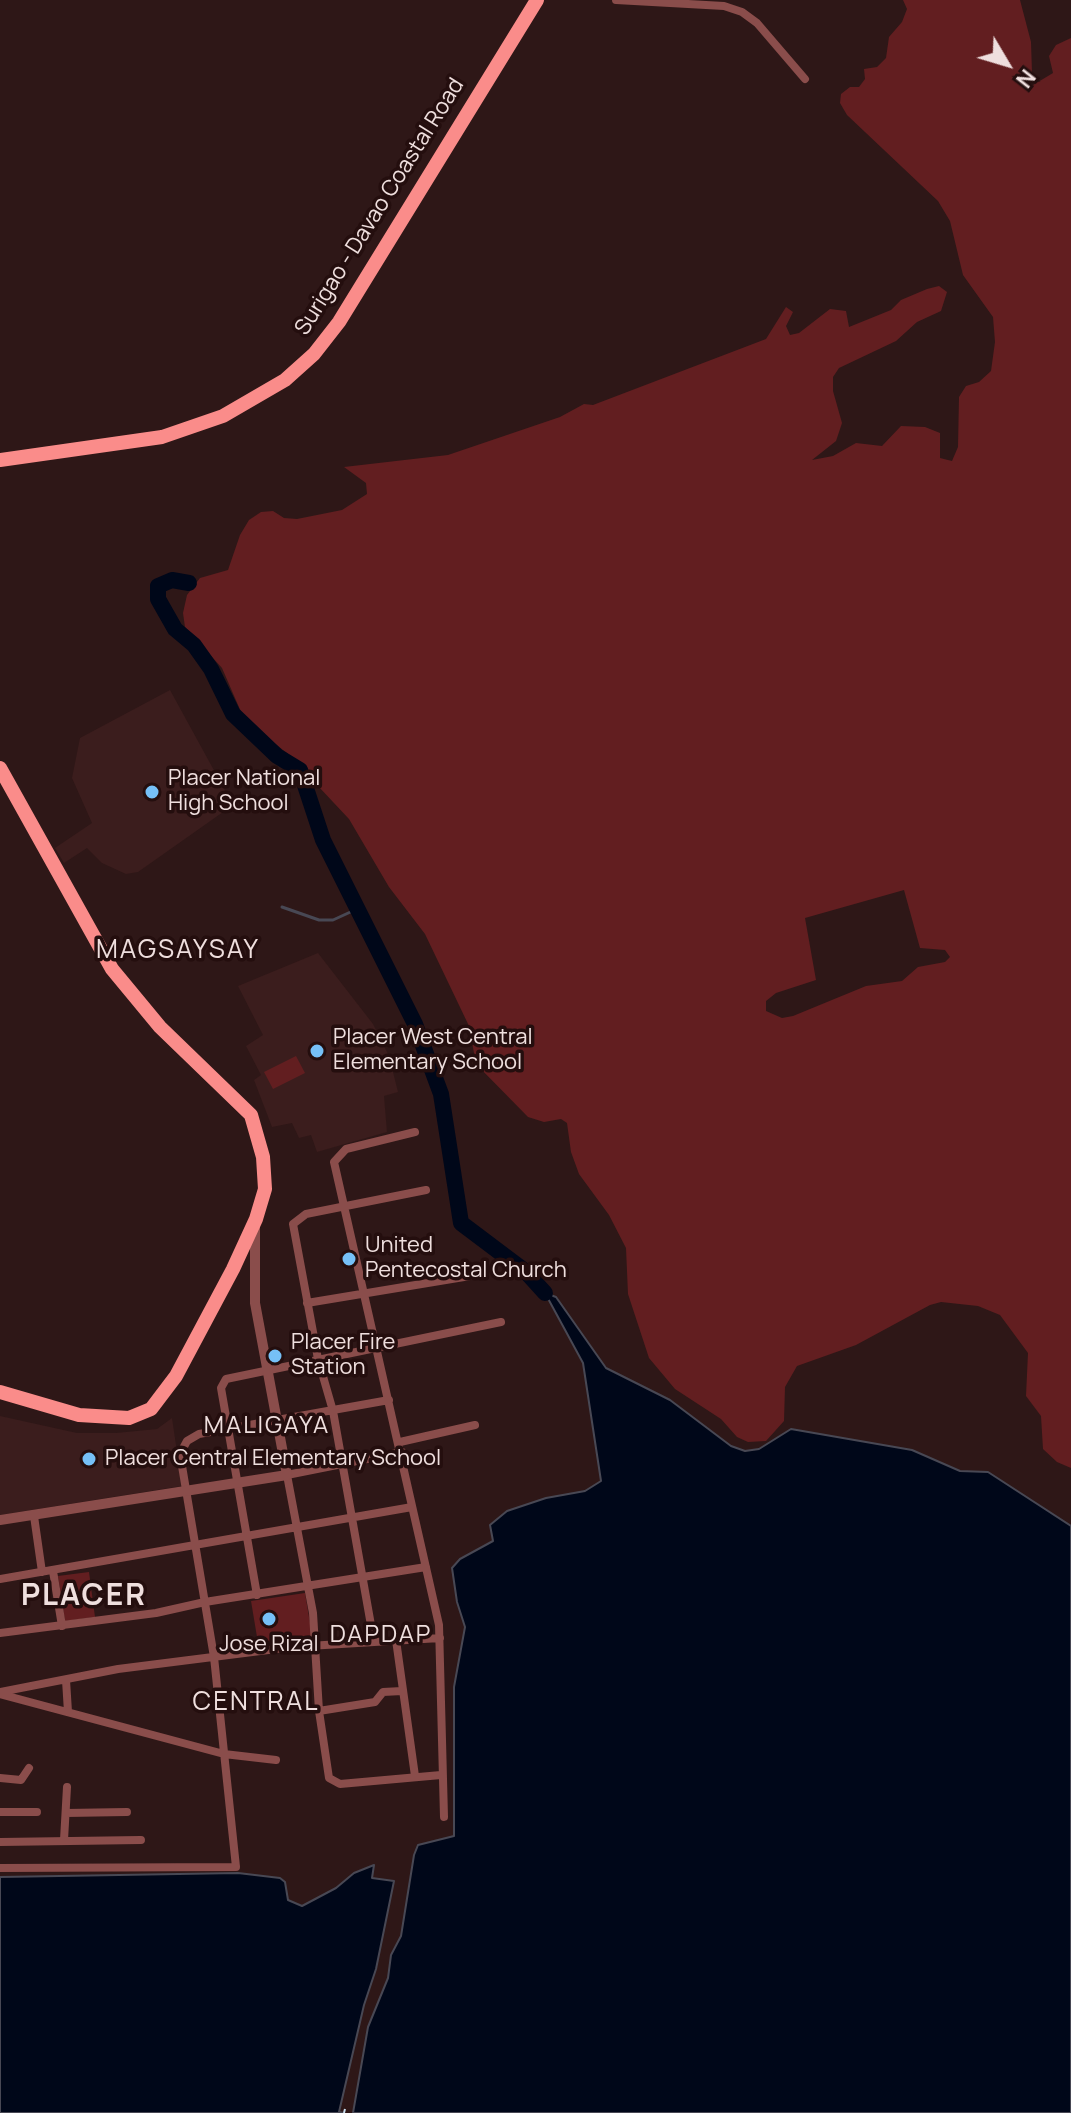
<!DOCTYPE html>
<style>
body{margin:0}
#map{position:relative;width:1071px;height:2113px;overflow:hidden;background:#2e1717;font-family:Manrope,sans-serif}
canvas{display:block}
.north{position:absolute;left:967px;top:24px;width:80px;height:80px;-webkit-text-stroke:6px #240e0e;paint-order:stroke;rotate:128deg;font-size:22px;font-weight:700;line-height:32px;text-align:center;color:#efdfde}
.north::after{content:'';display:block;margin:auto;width:28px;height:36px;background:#efdfde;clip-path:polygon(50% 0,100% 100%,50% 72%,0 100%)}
</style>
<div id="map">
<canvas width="1071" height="2113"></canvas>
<div class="north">N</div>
</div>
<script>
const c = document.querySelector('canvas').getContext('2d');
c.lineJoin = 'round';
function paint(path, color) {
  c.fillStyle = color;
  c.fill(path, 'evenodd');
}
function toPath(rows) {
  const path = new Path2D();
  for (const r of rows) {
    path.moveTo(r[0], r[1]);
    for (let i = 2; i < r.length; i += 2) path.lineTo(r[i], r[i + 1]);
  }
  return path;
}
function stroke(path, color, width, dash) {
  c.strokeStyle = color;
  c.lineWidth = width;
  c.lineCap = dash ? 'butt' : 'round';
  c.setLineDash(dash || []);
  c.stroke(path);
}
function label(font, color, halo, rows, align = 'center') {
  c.font = font + ' Manrope,sans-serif';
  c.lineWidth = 7;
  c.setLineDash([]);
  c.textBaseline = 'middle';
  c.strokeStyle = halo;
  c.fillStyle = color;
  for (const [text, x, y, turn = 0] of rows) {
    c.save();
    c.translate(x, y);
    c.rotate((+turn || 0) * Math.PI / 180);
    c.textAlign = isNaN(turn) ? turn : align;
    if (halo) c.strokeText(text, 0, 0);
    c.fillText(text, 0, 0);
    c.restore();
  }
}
paint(toPath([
 [170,690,233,805,138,872,126,874,102,863,87,848,64,863,55,848,92,823,72,778,80,738],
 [318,953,373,1024,389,1056,398,1092,384,1096,387,1132,317,1152,311,1135,299,1138,292,1123,272,1127,254,1080,261,1075,246,1046,263,1035,238,986],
 [0,1416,77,1433,116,1433,157,1429,172,1418,182,1486,0,1515]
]), '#3b1d1d');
paint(toPath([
 [903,0,1020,0,1031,42,1032,73,1028,88,1053,73,1049,56,1056,45,1071,38,1071,1468,1057,1462,1043,1449,1041,1416,1026,1396,1028,1353,1000,1315,978,1306,941,1302,930,1305,856,1345,797,1366,785,1387,784,1421,766,1441,748,1442,737,1437,721,1419,675,1389,649,1358,628,1294,626,1248,609,1215,579,1174,571,1152,567,1123,561,1119,544,1122,528,1117,476,1064,469,1026,425,934,389,887,349,819,287,753,245,721,222,668,185,627,183,613,187,595,200,578,228,570,240,535,249,520,261,512,273,511,284,518,297,519,342,510,367,494,366,483,344,467,448,455,560,417,584,404,593,405,766,339,786,307,793,312,786,326,790,335,799,333,830,309,846,311,849,327,891,310,901,300,927,289,939,286,947,292,941,311,917,322,896,341,839,368,833,377,833,391,842,423,836,441,812,460,833,456,856,443,882,446,901,426,925,427,940,433,940,458,952,461,958,447,959,397,966,386,979,382,991,371,995,342,993,317,963,275,950,221,938,201,847,115,840,103,841,94,850,87,859,87,865,79,864,69,877,67,886,58,889,37,902,22,907,9],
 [904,890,920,948,945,950,950,957,945,962,918,967,902,981,866,986,793,1016,782,1018,766,1011,766,1001,776,993,816,980,805,918],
 [296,1056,305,1073,273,1089,264,1072],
 [89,1572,95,1617,65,1621,58,1576],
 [305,1593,312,1635,258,1643,251,1601]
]), '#621e20');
const water = toPath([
 [545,1293,556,1297,606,1368,670,1400,731,1446,745,1451,759,1449,791,1429,912,1450,960,1471,988,1472,1071,1526,1071,2113,353,2113,368,2027,388,1978,391,1955,401,1936,414,1855,418,1845,454,1836,454,1687,465,1627,457,1602,452,1568,460,1559,493,1541,490,1525,507,1511,546,1498,585,1491,601,1481,583,1363,545,1293],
 [374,1865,372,1878,394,1881,376,1969,364,2005,339,2112,344,2113,0,2113,0,1877,238,1873,280,1878,285,1882,288,1900,302,1906,336,1888,354,1873,374,1865]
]);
paint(water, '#000719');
stroke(water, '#484854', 2);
stroke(toPath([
 [282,907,319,920,333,920,357,909]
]), '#484854', 3);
stroke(toPath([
 [189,583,172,580,158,586,158,599,175,629,194,645,211,669,233,714,277,756,300,770,323,840,415,1024,441,1094,461,1223,526,1272,545,1293]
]), '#000719', 16);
stroke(toPath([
 [344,2113,345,2109]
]), '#cbdfef', 2, [10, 8]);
stroke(toPath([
 [616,0,724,6,742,12,757,23,805,79],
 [415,1132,346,1149,334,1162,439,1625,444,1817],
 [307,1303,482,1274],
 [400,1442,475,1425],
 [402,1452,287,1475,313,1613,319,1711,329,1778,340,1784,441,1775],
 [34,1516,42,1572],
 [53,1571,62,1626],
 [0,1579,412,1507],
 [257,1595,221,1388,226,1379,501,1322],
 [0,1633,156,1613,205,1602,426,1567],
 [396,1640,415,1776],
 [374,1642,333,1411,318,1359,293,1224,306,1214,426,1190],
 [66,1680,68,1712],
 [0,1692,118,1669,292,1647,440,1638],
 [0,1694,224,1754,276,1760],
 [319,1711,375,1702,383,1692,402,1691],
 [0,1778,21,1780,29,1768],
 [0,1812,37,1812],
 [66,1813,127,1812],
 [64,1840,67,1787],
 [0,1842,141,1840],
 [0,1868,236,1867,214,1657,180,1454,187,1441,199,1434,389,1400]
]), '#8a4d4b', 8);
stroke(toPath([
 [0,1520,287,1475,255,1303,255,1227]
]), '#8a4d4b', 10);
stroke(toPath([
 [0,460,162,437,223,416,285,380,314,354,339,322,537,0],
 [0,768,112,969,160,1027,251,1115,263,1157,265,1189,256,1219,233,1269,176,1376,151,1409,129,1418,79,1415,0,1392]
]), '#fa8c8a', 14);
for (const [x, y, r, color] of [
 [152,792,8,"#76c0f7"],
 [317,1051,8,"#76c0f7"],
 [349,1259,8,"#76c0f7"],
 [275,1356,8,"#76c0f7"],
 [89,1459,8,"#76c0f7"],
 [269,1619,8,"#76c0f7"]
]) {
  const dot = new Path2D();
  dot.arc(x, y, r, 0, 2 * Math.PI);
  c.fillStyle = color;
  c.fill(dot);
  stroke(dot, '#240e0e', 3);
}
label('22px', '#efdfde', '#240e0e', [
 ["Surigao - Davao Coastal Road",380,207,-58]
]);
label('22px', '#efdfde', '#240e0e', [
 ["Placer National",168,779],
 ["High School",168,804],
 ["Placer West Central",333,1038],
 ["Elementary School",333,1063],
 ["United",365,1246],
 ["Pentecostal Church",365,1271],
 ["Placer Fire",291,1343],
 ["Station",291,1368],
 ["Placer Central Elementary School",105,1459],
 ["Jose Rizal",269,1645,"center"]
], 'left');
c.letterSpacing = '2px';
label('24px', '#efdfde', '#240e0e', [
 ["MALIGAYA",267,1426],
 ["DAPDAP",381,1635]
]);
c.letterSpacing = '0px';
c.letterSpacing = '2px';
label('26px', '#efdfde', '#240e0e', [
 ["MAGSAYSAY",178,951],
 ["CENTRAL",256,1703]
]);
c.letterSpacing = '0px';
c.letterSpacing = '2px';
label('bold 30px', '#efdfde', '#240e0e', [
 ["PLACER",84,1597]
]);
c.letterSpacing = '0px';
</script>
